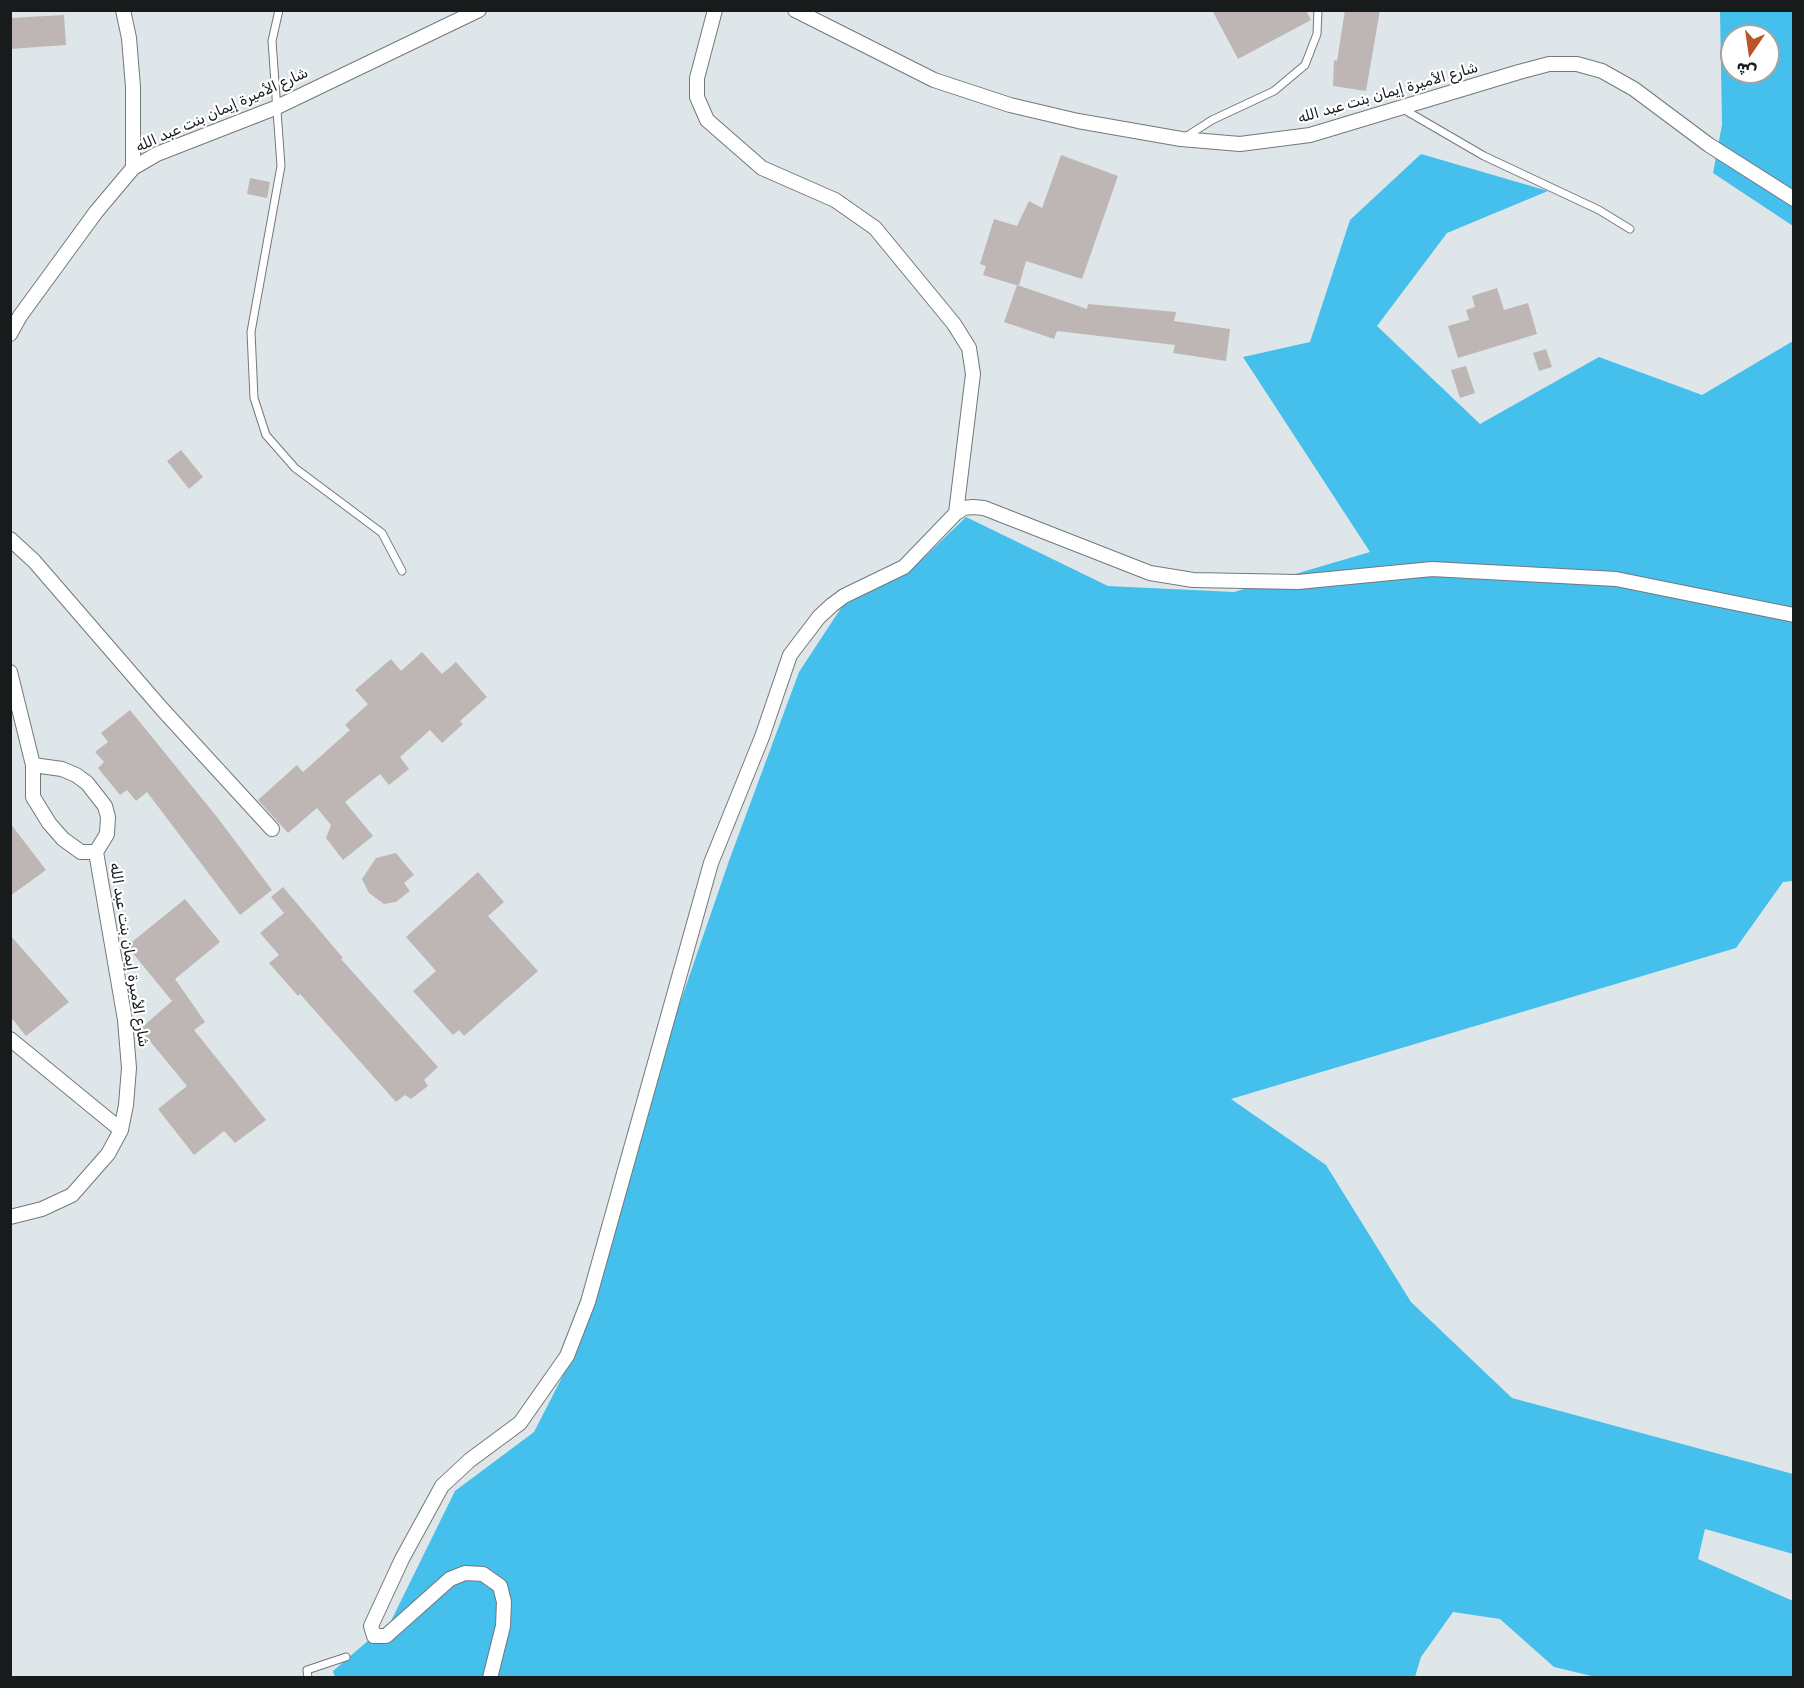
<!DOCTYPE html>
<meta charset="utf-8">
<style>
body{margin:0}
#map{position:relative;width:1804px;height:1688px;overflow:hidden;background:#dee6e9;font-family:Rubik,Vazirmatn,sans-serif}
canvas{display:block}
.frame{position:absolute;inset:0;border:12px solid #181b1c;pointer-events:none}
.north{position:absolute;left:1720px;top:24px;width:60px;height:60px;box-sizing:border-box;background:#fff;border:2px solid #a3a4a4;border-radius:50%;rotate:193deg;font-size:16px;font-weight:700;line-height:24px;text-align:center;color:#181b1c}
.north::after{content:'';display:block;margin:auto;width:21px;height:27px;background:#bb5529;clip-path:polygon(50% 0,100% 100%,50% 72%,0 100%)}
</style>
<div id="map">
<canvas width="1804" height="1688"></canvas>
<div class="frame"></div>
<div class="north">ش</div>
</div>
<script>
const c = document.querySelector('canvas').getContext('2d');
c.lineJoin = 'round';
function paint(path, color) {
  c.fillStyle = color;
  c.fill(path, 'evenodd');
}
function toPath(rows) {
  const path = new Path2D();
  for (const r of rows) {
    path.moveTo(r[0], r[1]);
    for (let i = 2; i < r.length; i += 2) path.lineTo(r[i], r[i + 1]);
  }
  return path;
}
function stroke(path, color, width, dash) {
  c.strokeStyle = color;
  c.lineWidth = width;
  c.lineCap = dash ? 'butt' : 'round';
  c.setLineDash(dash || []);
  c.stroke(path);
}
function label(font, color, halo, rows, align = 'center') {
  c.font = font + ' Rubik,Vazirmatn,sans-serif';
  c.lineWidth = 4.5;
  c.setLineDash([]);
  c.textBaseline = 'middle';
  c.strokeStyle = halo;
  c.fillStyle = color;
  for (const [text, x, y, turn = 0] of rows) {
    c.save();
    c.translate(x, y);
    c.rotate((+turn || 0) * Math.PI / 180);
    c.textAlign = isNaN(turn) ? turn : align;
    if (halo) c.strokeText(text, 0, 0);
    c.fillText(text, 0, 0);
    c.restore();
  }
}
paint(toPath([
 [1720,11,1793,11,1793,226,1713,173,1722,125],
 [1732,36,1768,36,1768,72,1732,72],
 [1421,154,1548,191,1447,233,1377,326,1480,424,1599,357,1702,395,1793,341,1793,881,1783,882,1736,948,1231,1099,1326,1165,1411,1302,1512,1398,1793,1474,1793,1554,1705,1529,1698,1559,1793,1601,1793,1677,1596,1677,1554,1667,1500,1619,1453,1612,1421,1657,1415,1677,335,1678,333,1671,391,1621,455,1491,534,1432,575,1352,660,1061,730,858,799,672,843,605,908,573,966,517,1108,586,1234,592,1370,552,1243,357,1310,342,1350,220]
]), '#45bfec');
paint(toPath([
 [1212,10,1306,10,1311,20,1238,59],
 [1345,10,1380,10,1366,91,1333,86,1334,60,1337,61],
 [64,15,66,45,10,49,10,18],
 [1061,155,1118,176,1082,279,1026,261,1019,286,983,275,986,266,980,264,994,219,1017,226,1029,201,1042,208],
 [250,178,270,182,267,198,247,194],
 [1017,285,1087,309,1088,304,1176,312,1174,321,1230,329,1226,361,1173,353,1175,345,1057,331,1054,339,1004,322],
 [1497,288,1504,310,1528,303,1537,334,1458,358,1448,326,1469,320,1466,310,1475,307,1472,296],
 [1546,349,1552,367,1539,371,1533,353],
 [1466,366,1475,393,1460,398,1451,370],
 [181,450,203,477,189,489,167,461],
 [422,652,442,674,456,662,487,697,460,721,463,724,442,743,430,730,400,757,409,769,389,785,380,774,345,802,373,836,343,860,326,838,331,825,317,808,288,833,258,800,297,765,303,772,350,730,345,725,368,704,355,690,391,659,401,671],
 [130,710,217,817,272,890,240,915,147,792,136,801,127,790,120,795,98,768,104,762,95,752,108,742,101,733],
 [10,823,46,870,10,896],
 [396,853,414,875,404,883,410,891,396,902,384,904,369,893,362,879,376,858],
 [478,872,504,902,488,916,538,971,464,1036,459,1030,453,1035,413,991,436,971,406,937],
 [283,887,343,958,341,959,438,1067,424,1080,428,1086,411,1099,405,1095,396,1102,300,994,298,996,269,963,279,955,260,933,284,913,271,897],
 [185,899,220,942,175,979,205,1022,194,1030,266,1120,235,1143,224,1131,194,1155,158,1109,187,1086,140,1029,172,1001,127,946],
 [10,935,69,1002,26,1036,10,1016]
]), '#bdb6b4');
const lane = toPath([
 [279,10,272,41,281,166,251,332,254,398,266,435,295,468,382,533,402,571],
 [1403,109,1484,156,1599,210,1630,229],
 [1184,138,1212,120,1274,91,1305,65,1317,34,1318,10],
 [308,1678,307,1670,346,1657]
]);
const street = toPath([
 [123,10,129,38,133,87,133,168],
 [715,10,697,78,697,97,707,120,762,168,835,200,875,228,954,324,969,348,973,374,956,513],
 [795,10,934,80,1010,105,1078,121,1181,139,1240,144,1310,135,1519,72,1549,64,1577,64,1602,71,1634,89,1709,145,1794,199],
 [10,334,20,316,96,212,133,168,157,154,275,108,479,10],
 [10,539,34,561,162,709,272,829],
 [10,672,33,765,33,797,49,823,63,839,81,852,96,852,107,834,108,817,105,806,87,783,76,775,62,769,33,765],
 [10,1039,121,1130],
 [10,1217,42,1209,72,1195,108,1154,121,1130,126,1105,129,1068,125,1020,96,852],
 [490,1678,503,1626,504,1602,500,1586,483,1574,465,1573,450,1579,386,1636,374,1636,371,1626,402,1559,442,1486,470,1460,520,1423,567,1356,588,1302,711,863,762,737,790,655,819,617,832,605,844,596,904,567,956,513,964,508,973,507,984,508,1150,573,1193,580,1298,582,1432,569,1616,579,1794,615]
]);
stroke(lane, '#72797b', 9);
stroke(street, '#72797b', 16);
stroke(lane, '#fff', 7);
stroke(street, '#fff', 14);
label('15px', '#181b1c', '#fff', [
 ["شارع الأميرة إيمان بنت عبد الله",1388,93,-16],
 ["شارع الأميرة إيمان بنت عبد الله",222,110,-24],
 ["شارع الأميرة إيمان بنت عبد الله",129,955,81]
]);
</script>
